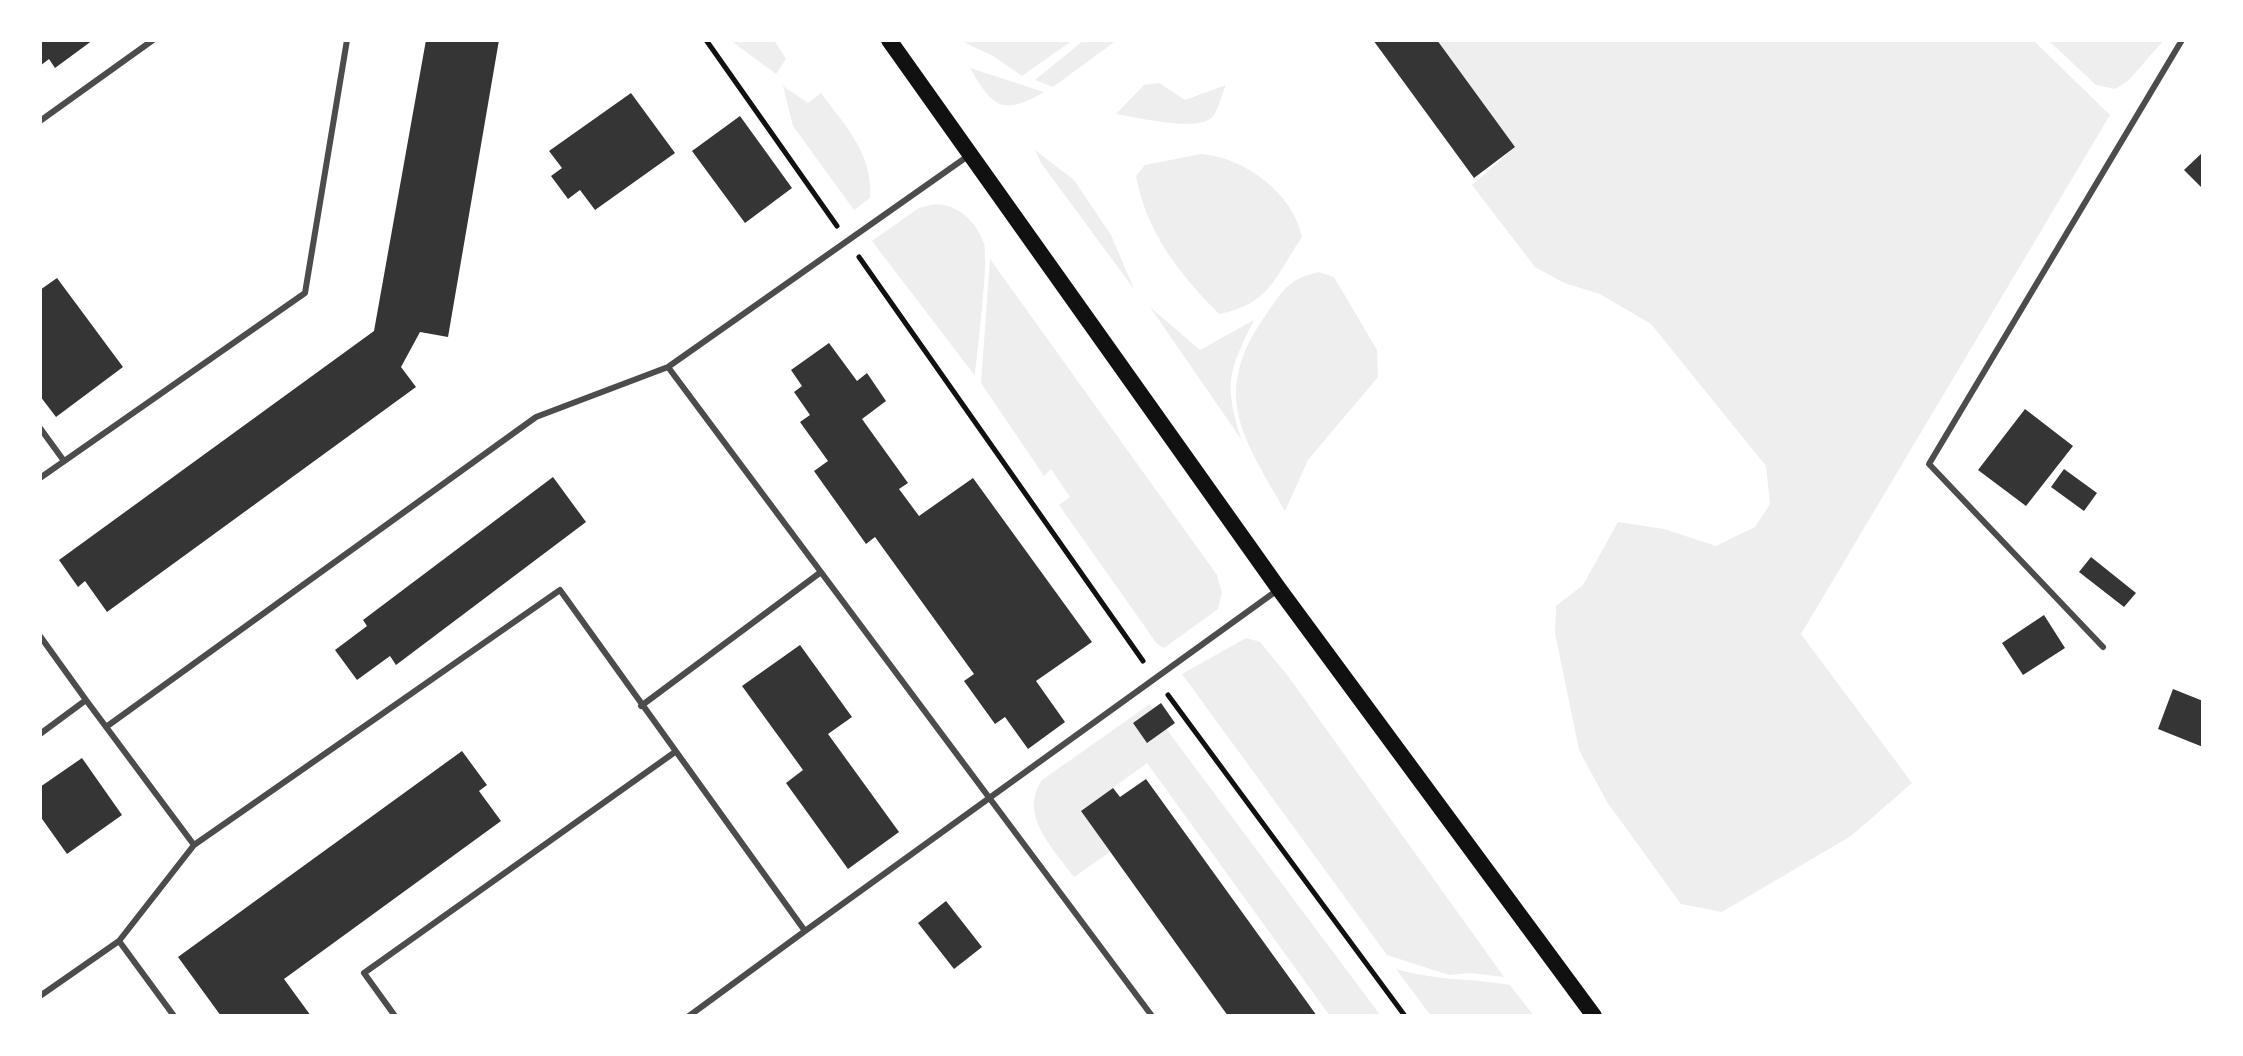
<!DOCTYPE html>
<style>
body{margin:0}
#map{position:relative;width:2243px;height:1056px;overflow:hidden;background:#fff;font-family:Helvetica,sans-serif}
canvas{display:block}
.frame{position:absolute;inset:0;border:42px solid #fff;pointer-events:none}
</style>
<div id="map">
<canvas width="2243" height="1056"></canvas>
<div class="frame"></div>
</div>
<script>
const context = document.querySelector('canvas').getContext('2d');
context.lineJoin = 'round';
function paint(path, color) { context.fillStyle = color; context.fill(path, 'evenodd'); }
function trace(path, color, width, dash) { context.strokeStyle = color; context.lineWidth = width; context.lineCap = dash ? 'butt' : 'round'; context.setLineDash(dash || []); context.stroke(path); }
paint(new Path2D(`
 M 730,40 L 774,40 L 786,59 L 776,74 Z
 M 959,40 L 1073,40 L 1022,76 L 993,56 Z
 M 1084,40 L 1117,40 L 1053,87 L 1035,80 Z
 M 1437,40 L 2033,40 L 2110,115 L 1801,634 L 1912,783 L 1851,836 L 1722,912 L 1681,904 L 1607,802 L 1579,750 L 1555,633 L 1556,606 L 1583,585 L 1618,522 L 1664,529 L 1716,546 L 1755,527 L 1770,504 L 1766,466 L 1651,324 L 1600,294 L 1564,283 L 1535,267 L 1472,185 L 1515,147 Z
 M 2048,40 L 2164,40 L 2128,81 L 2115,89 L 2096,85 Z
 M 970,68 L 1044,92 C 1003,116 993,108 970,68 Z
 M 1159,83 L 1185,100 L 1226,85 C 1222,94 1219,107 1214,115 C 1201,134 1137,117 1116,114 L 1144,85 Z
 M 783,86 L 808,103 L 821,93 C 846,127 873,154 870,198 L 854,210 L 793,126 Z
 M 1035,150 L 1074,180 L 1111,235 L 1134,289 L 1041,163 Z
 M 1201,154 C 1244,157 1294,194 1302,237 C 1275,277 1270,304 1219,314 C 1179,273 1147,234 1136,176 L 1145,165 Z
 M 934,204 C 957,204 977,221 984,244 C 989,260 977,353 975,376 L 872,241 L 919,208 Z
 M 990,259 L 1217,575 L 1222,593 L 1218,609 L 1164,648 L 1157,644 L 1059,505 L 1070,497 L 1051,469 L 1044,476 L 981,383 Z
 M 1319,272 L 1334,277 L 1377,350 L 1378,377 L 1308,460 L 1285,511 C 1243,437 1210,395 1265,316 C 1283,290 1288,279 1319,272 Z
 M 1150,307 L 1200,350 L 1254,320 C 1228,372 1224,383 1241,439 Z
 M 1246,638 L 1260,642 L 1288,676 L 1504,977 L 1470,973 L 1449,975 L 1387,955 L 1182,674 Z
 M 1150,704 L 1170,734 L 1381,1016 L 1330,1016 L 1147,763 L 1081,811 L 1110,852 L 1074,877 C 1053,848 1018,815 1042,780 Z
 M 1396,969 C 1435,981 1471,978 1510,985 L 1534,1016 L 1431,1016 Z`), '#eee');
paint(new Path2D(`
 M 40,40 L 93,40 L 55,68 L 49,59 L 40,66 Z
 M 426,40 L 499,40 L 448,337 L 420,332 L 401,367 L 416,387 L 107,612 L 85,581 L 78,587 L 59,560 L 374,331 Z
 M 1373,40 L 1437,40 L 1515,147 L 1474,178 Z
 M 631,93 L 675,153 L 595,210 L 580,190 L 568,199 L 551,176 L 562,168 L 549,151 Z
 M 740,116 L 792,188 L 745,223 L 692,151 Z
 M 2203,152 L 2203,189 L 2184,170 Z
 M 57,278 L 123,367 L 56,417 L 40,396 L 40,290 Z
 M 829,343 L 857,381 L 867,373 L 886,401 L 862,419 L 908,483 L 899,489 L 919,516 L 973,478 L 1092,642 L 1036,681 L 1065,722 L 1028,749 L 1005,717 L 995,724 L 964,681 L 974,674 L 875,537 L 866,544 L 814,471 L 828,461 L 800,422 L 810,415 L 794,392 L 802,386 L 791,370 Z
 M 2025,409 L 2073,446 L 2026,506 L 1978,470 Z
 M 2064,469 L 2097,493 L 2084,511 L 2051,487 Z
 M 553,477 L 586,522 L 396,665 L 390,656 L 357,680 L 335,650 L 367,626 L 363,620 Z
 M 2091,557 L 2136,593 L 2124,607 L 2079,572 Z
 M 2044,615 L 2065,648 L 2023,675 L 2002,643 Z
 M 800,645 L 852,717 L 828,734 L 899,832 L 848,869 L 786,783 L 803,770 L 742,686 Z
 M 2173,689 L 2203,701 L 2203,747 L 2158,729 Z
 M 1161,703 L 1175,723 L 1147,743 L 1133,723 Z
 M 462,751 L 487,785 L 479,791 L 501,821 L 284,979 L 311,1016 L 221,1016 L 178,957 Z
 M 82,758 L 122,815 L 67,854 L 40,816 L 40,787 Z
 M 1146,779 L 1317,1016 L 1228,1016 L 1081,811 L 1113,788 L 1120,797 Z
 M 946,901 L 982,947 L 954,969 L 918,923 Z`), '#353535');
trace(new Path2D(`
 M 706,40 L 837,226
 M 859,257 L 1143,661
 M 1168,695 L 1405,1016`), '#111', 5);
trace(new Path2D(`
 M 40,121 L 153,40
 M 968,156 L 668,367 L 1152,1016
 M 40,428 L 64,461
 M 40,478 L 305,293 L 347,40
 M 40,636 L 86,700
 M 2103,647 L 1929,464 L 2182,40
 M 641,706 L 821,572
 M 106,727 L 536,417 L 668,367
 M 40,734 L 86,700 L 194,845
 M 119,941 L 174,1016
 M 40,996 L 119,941 L 194,845 L 560,590 L 805,931 L 1279,589
 M 395,1016 L 364,973 L 675,752
 M 689,1016 L 805,931`), '#4c4c4c', 6);
trace(new Path2D(`
 M 889,40 L 1279,589 L 1594,1016`), '#111', 16);
</script>
